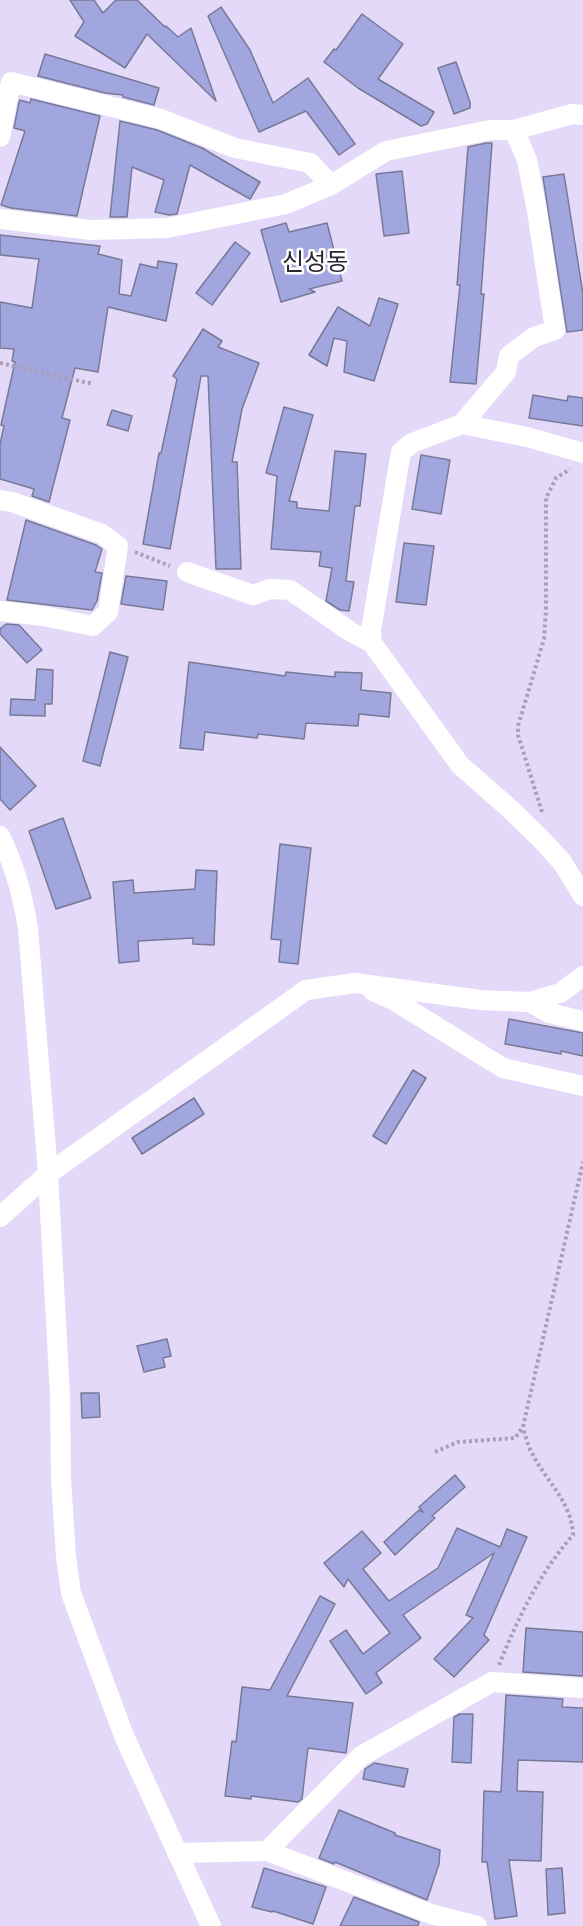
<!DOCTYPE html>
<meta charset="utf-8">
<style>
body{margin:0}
canvas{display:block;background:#e4d9f9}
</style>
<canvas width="583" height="1926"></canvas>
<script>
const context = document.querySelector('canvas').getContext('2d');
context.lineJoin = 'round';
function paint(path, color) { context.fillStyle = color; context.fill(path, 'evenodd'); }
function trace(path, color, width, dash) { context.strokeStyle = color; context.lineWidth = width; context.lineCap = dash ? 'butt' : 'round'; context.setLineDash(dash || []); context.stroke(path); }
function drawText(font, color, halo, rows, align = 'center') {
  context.font = font + ' Cabin,"Noto Sans KR",sans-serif'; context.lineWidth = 5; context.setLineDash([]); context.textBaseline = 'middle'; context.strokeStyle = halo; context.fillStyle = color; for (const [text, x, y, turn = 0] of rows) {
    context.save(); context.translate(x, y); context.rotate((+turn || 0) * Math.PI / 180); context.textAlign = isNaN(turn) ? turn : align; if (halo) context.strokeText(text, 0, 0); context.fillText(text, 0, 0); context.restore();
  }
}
const building = new Path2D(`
 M 70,0 L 94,0 L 103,13 L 116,0 L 137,0 L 165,27 L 166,26 L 178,37 L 191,28 L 216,101 L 147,34 L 125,68 L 75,36 L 84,22 Z
 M 221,7 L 250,50 L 273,103 L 308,78 L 355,144 L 339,155 L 306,111 L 259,132 L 208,16 Z
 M 362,14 L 403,44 L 378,79 L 434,112 L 427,124 L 421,126 L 358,88 L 324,62 L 334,49 L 336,50 Z
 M 45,54 L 159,88 L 154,105 L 123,97 L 123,95 L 105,93 L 38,76 Z
 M 456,62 L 470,102 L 470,108 L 454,114 L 438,68 Z
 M 31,99 L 100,116 L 77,216 L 11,208 L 1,205 L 25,131 L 14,128 L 19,102 L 20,100 L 30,103 Z
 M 120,121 L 157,130 L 202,148 L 260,182 L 250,199 L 190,165 L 177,214 L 169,215 L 155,212 L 164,180 L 132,167 L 127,217 L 110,217 Z
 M 486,143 L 492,143 L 481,294 L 484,294 L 476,384 L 450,382 L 460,285 L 457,285 L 468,147 Z
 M 402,171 L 409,233 L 384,236 L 376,174 Z
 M 564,174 L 583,294 L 583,330 L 567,332 L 543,177 Z
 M 286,223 L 289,232 L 327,223 L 342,281 L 309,289 L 315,292 L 281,302 L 261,230 Z
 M 0,235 L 100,246 L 98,254 L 122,260 L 119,294 L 131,296 L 140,264 L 157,268 L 158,261 L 177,264 L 166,321 L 108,307 L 98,372 L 75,368 L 62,418 L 70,420 L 49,502 L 32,496 L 34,489 L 0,479 L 0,444 L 4,426 L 1,425 L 15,362 L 12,361 L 14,349 L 0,348 L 0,302 L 32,308 L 39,259 L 0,255 Z
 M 235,242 L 250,253 L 212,305 L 196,293 Z
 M 379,298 L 398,304 L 374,381 L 344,372 L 347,341 L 334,338 L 327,366 L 309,355 L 338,307 L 370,326 Z
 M 203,329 L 222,341 L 218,347 L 259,363 L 242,409 L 232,462 L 237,462 L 241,569 L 216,569 L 208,376 L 201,376 L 170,549 L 143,544 L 159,453 L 161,453 L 177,379 L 173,376 Z
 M 533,395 L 567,401 L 568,396 L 583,398 L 583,426 L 529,418 Z
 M 284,407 L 313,415 L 289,501 L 297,502 L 297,508 L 329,511 L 335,451 L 366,454 L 360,506 L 355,506 L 346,581 L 354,582 L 349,611 L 340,610 L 326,601 L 332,568 L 319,566 L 321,552 L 271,549 L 277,476 L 266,473 Z
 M 112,410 L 132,416 L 128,431 L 107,425 Z
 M 421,455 L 450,460 L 441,514 L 412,509 Z
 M 26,520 L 96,545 L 102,549 L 95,572 L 102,573 L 97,601 L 92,610 L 7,600 Z
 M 404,543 L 434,546 L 426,605 L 396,602 Z
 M 126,576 L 167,581 L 163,610 L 121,604 Z
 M 6,624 L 19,625 L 42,650 L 27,663 L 0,634 L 0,629 Z
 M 110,652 L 128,657 L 100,766 L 83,761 Z
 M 189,662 L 285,676 L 286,672 L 335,677 L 335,672 L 362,673 L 361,690 L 391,693 L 389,717 L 359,714 L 358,726 L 306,723 L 304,739 L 258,734 L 257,738 L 205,732 L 203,750 L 180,748 Z
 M 37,669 L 53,670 L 52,704 L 45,704 L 45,716 L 10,715 L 11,699 L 35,700 Z
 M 0,747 L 36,786 L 10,810 L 0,799 Z
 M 63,818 L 91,898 L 56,909 L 29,831 Z
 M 280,844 L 311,848 L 298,964 L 279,962 L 281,940 L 271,939 Z
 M 196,870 L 217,871 L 214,945 L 193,944 L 193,938 L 138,941 L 139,961 L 119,963 L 113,882 L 133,880 L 134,893 L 195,889 Z
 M 509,1019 L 583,1033 L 583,1056 L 561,1051 L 561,1054 L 505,1044 Z
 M 413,1070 L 426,1078 L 386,1144 L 373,1136 Z
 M 194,1098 L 204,1114 L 142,1154 L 132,1138 Z
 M 167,1339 L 171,1356 L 163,1358 L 165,1367 L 144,1372 L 137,1346 Z
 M 81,1393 L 99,1393 L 100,1417 L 82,1418 Z
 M 455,1475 L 465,1487 L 432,1516 L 435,1518 L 395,1555 L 384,1542 L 419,1510 L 423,1512 L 419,1507 Z
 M 457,1528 L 500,1547 L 507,1529 L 527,1537 L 484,1635 L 489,1640 L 454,1677 L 434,1659 L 473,1618 L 466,1615 L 494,1553 L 403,1615 L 421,1638 L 376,1673 L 382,1683 L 366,1694 L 330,1641 L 346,1630 L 363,1654 L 390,1633 L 348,1579 L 344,1587 L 324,1563 L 362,1531 L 381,1553 L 363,1569 L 389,1601 L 438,1568 Z
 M 320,1596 L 335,1604 L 287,1696 L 353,1703 L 346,1753 L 308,1748 L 302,1799 L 298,1802 L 251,1796 L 251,1799 L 225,1796 L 232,1741 L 236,1742 L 242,1687 L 270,1690 Z
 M 526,1628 L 583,1632 L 583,1676 L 523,1672 Z
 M 506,1695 L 563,1699 L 562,1707 L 583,1708 L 583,1762 L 518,1760 L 517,1791 L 543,1792 L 541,1861 L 509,1860 L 517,1916 L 495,1919 L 487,1862 L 482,1862 L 484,1791 L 501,1792 Z
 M 460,1714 L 473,1714 L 471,1763 L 452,1762 L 454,1717 Z
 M 374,1763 L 408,1769 L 404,1787 L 363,1779 L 365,1769 Z
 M 339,1810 L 395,1833 L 395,1835 L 440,1850 L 439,1864 L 427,1900 L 335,1862 L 334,1864 L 319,1858 Z
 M 264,1868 L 326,1887 L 313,1924 L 273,1911 L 272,1912 L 252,1907 Z
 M 562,1868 L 565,1913 L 548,1915 L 546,1869 Z
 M 354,1897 L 419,1922 L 418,1926 L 340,1926 Z`);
paint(building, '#a1a6df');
trace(building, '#777a97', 1.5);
trace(new Path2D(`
 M 0,363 L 93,384
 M 135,552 L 170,566
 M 542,812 L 518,735 L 518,726 L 544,639 L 546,610 L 546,498 L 556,478 L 570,469
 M 435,1452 L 458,1442 L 515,1438 L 523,1427 L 583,1162
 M 499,1665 C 518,1618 539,1574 573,1535 C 572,1503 547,1482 533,1455 C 528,1447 526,1437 523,1428`), '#a89fb9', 4, [3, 3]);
trace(new Path2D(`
 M 0,137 L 11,82 L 161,119 L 235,148 L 310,163 L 331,185
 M 0,219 L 91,230 L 167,228 L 286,204 L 331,185 L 386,151 L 490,130 L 514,130 L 572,114 L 583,115
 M 462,424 L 506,372 L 509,356 L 534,337 L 555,330 L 537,211 L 527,160 L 514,130
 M 583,453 L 527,437 L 462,424 L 412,443 L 401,452 L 371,630 L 372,643 L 460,765 L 509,808 L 542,840 L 562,862 L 583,896
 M 0,500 L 12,502 L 102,534 L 118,546 L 108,612 L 93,626 L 43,616 L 0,611
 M 187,572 L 253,595 L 270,589 L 290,590 L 351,632 L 372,643
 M 0,836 C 15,866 23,896 28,929 L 48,1174 L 60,1396 L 61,1478 L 66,1557 L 71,1593 L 124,1736 L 211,1926
 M 373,991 L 395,1001 L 503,1068 L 583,1086
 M 530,1002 L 549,1013 L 583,1021
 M 0,1217 L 48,1174 L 306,990 L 355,983 L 480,1000 L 530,1002 L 560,993 L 583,976
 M 267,1851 L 431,1914 L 477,1926
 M 177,1853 L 267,1851 L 361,1756 L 492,1682 L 583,1688`), '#fff', 20);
drawText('24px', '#292531', '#fff', [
 ["신성동",315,263]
]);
</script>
